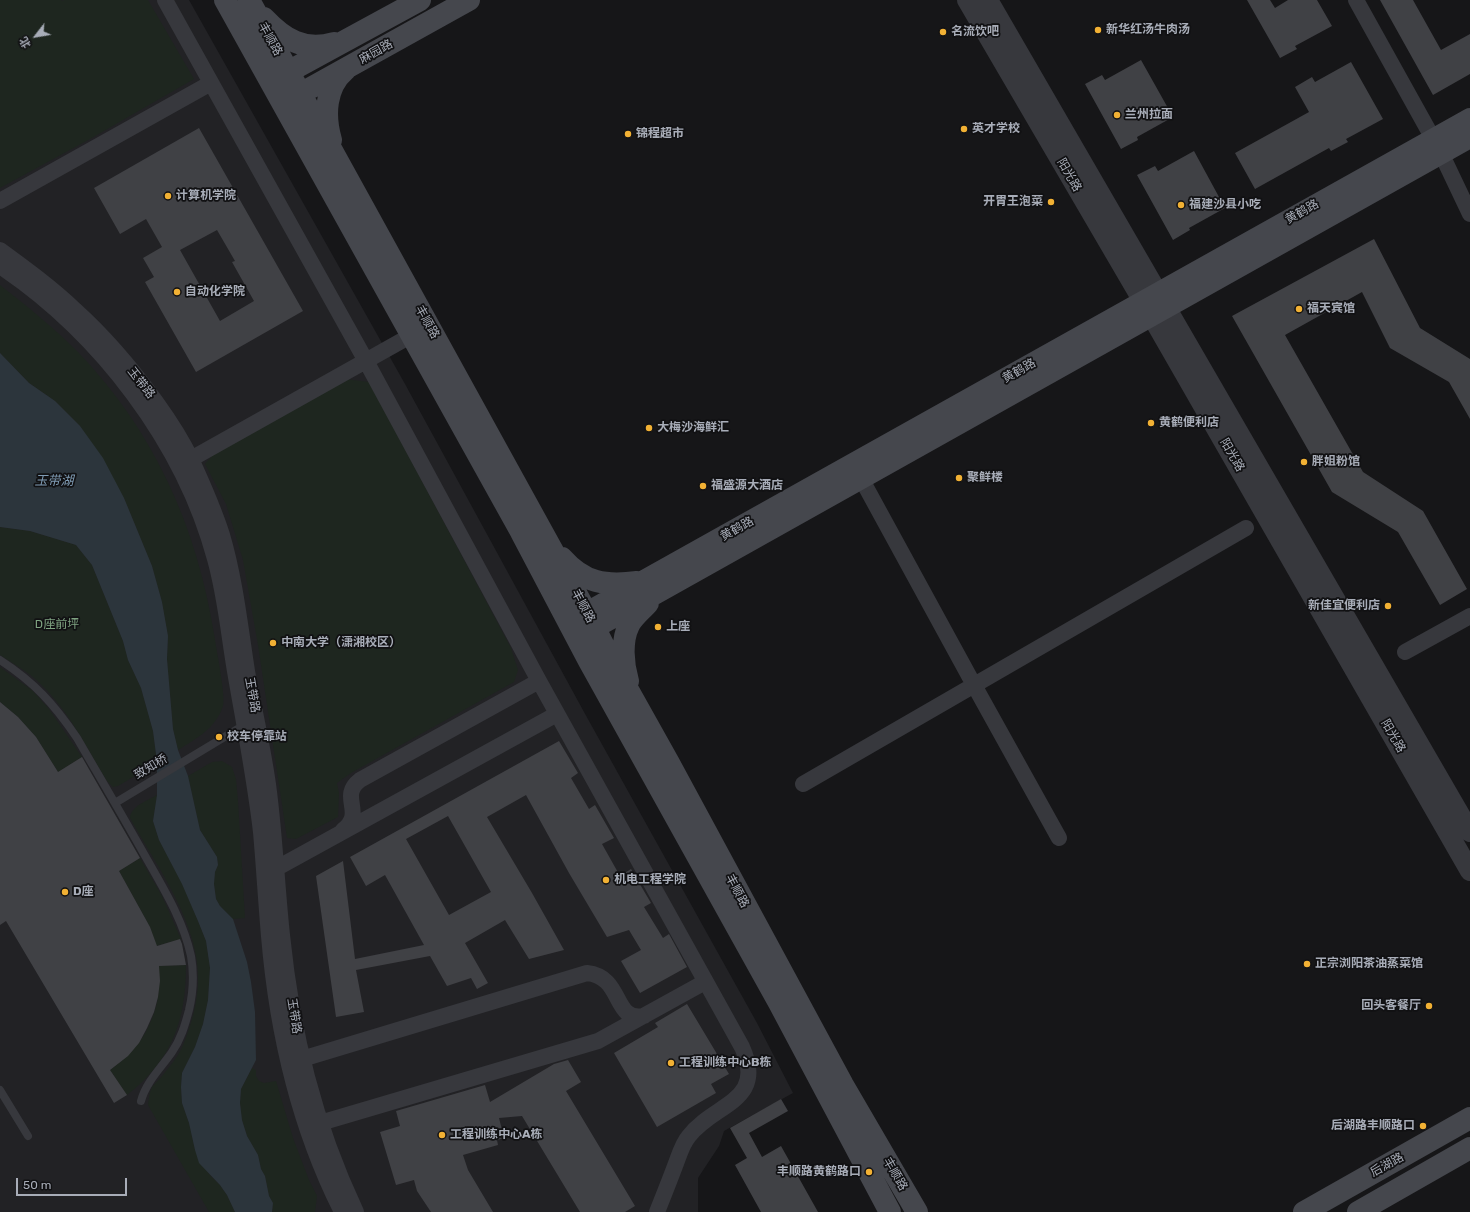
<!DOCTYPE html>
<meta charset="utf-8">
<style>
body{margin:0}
#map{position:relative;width:1470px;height:1212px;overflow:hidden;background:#161618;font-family:Rubik,"Noto Sans SC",sans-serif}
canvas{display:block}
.north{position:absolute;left:16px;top:16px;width:40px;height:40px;-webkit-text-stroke:3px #111113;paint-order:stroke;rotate:239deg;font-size:11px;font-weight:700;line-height:16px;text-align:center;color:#a8adb8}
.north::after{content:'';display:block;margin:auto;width:14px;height:18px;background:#a8adb8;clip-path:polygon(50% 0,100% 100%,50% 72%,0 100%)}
.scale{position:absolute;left:16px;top:1178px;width:111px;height:18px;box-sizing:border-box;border:2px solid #a8adb8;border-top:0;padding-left:5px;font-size:12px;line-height:14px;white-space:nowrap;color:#a8adb8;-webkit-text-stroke:3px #111113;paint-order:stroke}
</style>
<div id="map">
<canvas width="1470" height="1212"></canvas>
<div class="north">北</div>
<div class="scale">50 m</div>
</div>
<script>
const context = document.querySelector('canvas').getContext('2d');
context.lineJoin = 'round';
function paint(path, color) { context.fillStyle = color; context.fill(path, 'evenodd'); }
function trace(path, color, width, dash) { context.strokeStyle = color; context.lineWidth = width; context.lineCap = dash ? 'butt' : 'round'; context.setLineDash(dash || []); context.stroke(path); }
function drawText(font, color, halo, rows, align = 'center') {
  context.font = font + ' Rubik,"Noto Sans SC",sans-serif'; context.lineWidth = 3.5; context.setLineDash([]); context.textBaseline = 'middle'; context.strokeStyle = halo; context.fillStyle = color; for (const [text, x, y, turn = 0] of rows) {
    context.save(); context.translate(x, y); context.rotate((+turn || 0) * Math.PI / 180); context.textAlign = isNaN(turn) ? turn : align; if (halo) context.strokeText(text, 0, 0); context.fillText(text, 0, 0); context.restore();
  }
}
paint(new Path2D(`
 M 0,0 L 189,0 L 405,384 L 584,712 L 713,944 L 757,1023 L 793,1093 L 724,1131 L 719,1146 L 698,1178 L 698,1212 L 0,1212 Z`), '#222225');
paint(new Path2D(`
 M 0,0 L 61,0 L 63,1 L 64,0 L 148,0 L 194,79 L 90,139 L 0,188 Z
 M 0,285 C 27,306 54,328 78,352 C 154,431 197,527 214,634 C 216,647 226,697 223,706 C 216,728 196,739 178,750 L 173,729 L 167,659 L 168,636 L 162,602 L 152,566 L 124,498 L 80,426 L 55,401 L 29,383 L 0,353 Z
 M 345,379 L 369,382 L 511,648 L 518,670 L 514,682 L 351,773 L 337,783 L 339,793 L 338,817 L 296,839 L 287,838 L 258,645 L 243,560 L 226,504 L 205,464 L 217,450 Z
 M 0,527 L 30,531 L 76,545 L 92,565 L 123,641 L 128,660 L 141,688 L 153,731 L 157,763 L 118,786 L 113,787 L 107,781 C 85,745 66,705 33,677 C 23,669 11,662 0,655 Z
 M 0,667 L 33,691 L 49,709 L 82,757 L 58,772 L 36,737 L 18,717 L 0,702 Z
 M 222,761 L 232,767 L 236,779 L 238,801 L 245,918 L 233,919 L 220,906 L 216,899 L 214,884 L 215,872 L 218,865 L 217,857 L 200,830 L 188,776 L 212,762 Z
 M 157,795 L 153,821 L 159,840 L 182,883 L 198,921 L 206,941 L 210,968 L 208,1000 L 203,1024 L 195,1047 L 182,1073 L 181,1087 L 182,1103 L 189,1123 L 195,1150 L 209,1174 L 220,1185 L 227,1195 L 235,1212 L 209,1212 L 148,1105 C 149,1099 149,1093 152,1087 C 155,1083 159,1080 162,1076 C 171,1065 181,1053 185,1040 C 192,1022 197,1003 198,984 C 201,925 157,867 130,818 C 131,806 147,801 157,795 Z
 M 140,858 L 162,896 L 181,939 L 156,946 L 150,927 L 119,871 Z
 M 186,965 C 186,1021 172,1060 127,1095 L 110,1070 C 116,1065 122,1061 127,1056 C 143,1042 155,1017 158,997 C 159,986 158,976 159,966 Z
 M 252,1068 L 256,1070 L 256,1076 L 259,1081 L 264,1083 L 276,1081 L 293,1138 L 309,1180 L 317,1196 L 315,1212 L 272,1212 L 273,1203 L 269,1196 L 265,1176 L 261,1169 L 258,1155 L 247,1136 L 242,1120 L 240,1103 L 241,1089 Z`), '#1e261f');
paint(new Path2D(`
 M 0,353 L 29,383 L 55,401 L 80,426 L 103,458 L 124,498 L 152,566 L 162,602 L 168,636 L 167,659 L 173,729 L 178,750 L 188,776 L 200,830 L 217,857 L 218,865 L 215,872 L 214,884 L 216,899 L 220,906 L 233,919 L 247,962 L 251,982 L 255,1012 L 256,1060 L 241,1089 L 240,1103 L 242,1120 L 247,1136 L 258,1155 L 261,1169 L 265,1176 L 269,1196 L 273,1203 L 272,1212 L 235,1212 L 227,1195 L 220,1185 L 199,1163 L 195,1150 L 189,1123 L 182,1103 L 181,1087 L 182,1073 L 195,1047 L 203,1024 L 208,1000 L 210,968 L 206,941 L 198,921 L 182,884 L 159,840 L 153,821 L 157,795 L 157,762 L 153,731 L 141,688 L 128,660 L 123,641 L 92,565 L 76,545 L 30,531 L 0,527 Z`), '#2c353c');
paint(new Path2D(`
 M 1247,0 L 1270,0 L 1275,8 L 1288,0 L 1317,0 L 1332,26 L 1295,46 L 1297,49 L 1280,58 Z
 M 1380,0 L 1413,0 L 1441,50 L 1470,34 L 1470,74 L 1433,95 Z
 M 1141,60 L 1173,117 L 1137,137 L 1138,140 L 1121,149 L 1085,84 L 1102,75 L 1105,80 Z
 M 1351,62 L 1383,119 L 1346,139 L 1348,142 L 1331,151 L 1329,148 L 1255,189 L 1235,153 L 1309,112 L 1295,87 L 1312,77 L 1315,82 Z
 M 199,128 L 303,311 L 196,372 L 145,282 L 154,277 L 143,258 L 162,247 L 146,219 L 120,234 L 94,188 ZM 217,230 L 235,261 L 232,262 L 254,301 L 220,321 L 180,250 Z
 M 1194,151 L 1225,208 L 1189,228 L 1190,230 L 1173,240 L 1137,175 L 1155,166 L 1158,171 Z
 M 1374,239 L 1420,328 L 1470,359 L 1470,419 L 1449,382 L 1390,348 L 1362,292 L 1285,335 L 1363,472 L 1423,511 L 1467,589 L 1440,605 L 1398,532 L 1332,492 L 1232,316 Z
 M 0,702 L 18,717 L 36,737 L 58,772 L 82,757 L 140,858 L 119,871 L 150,927 L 157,946 L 180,939 L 182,944 L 186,965 L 159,966 L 160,981 L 158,997 L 154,1012 L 147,1028 L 139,1043 L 128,1056 L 110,1070 L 127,1095 L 114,1103 L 6,921 L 0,925 Z
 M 559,741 L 578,773 L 571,778 L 589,809 L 595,805 L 614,838 L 602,844 L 620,876 L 631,869 L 651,903 L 644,907 L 663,938 L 669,934 L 687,967 L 640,993 L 621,961 L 641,950 L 629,930 L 607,937 L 569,873 L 526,795 L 487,817 L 532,893 L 564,950 L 529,959 L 505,920 L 465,943 L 488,983 L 477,989 L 471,978 L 447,986 L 430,956 L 356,970 L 364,1012 L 336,1017 L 316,876 L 343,861 L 355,959 L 424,945 L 385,875 L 366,886 L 350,857 ZM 448,816 L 491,892 L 449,915 L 406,839 Z
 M 687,1004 L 729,1074 L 711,1084 L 716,1093 L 657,1127 L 614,1053 L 658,1027 L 655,1023 Z
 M 568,1060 L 581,1082 L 566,1091 L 635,1206 L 625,1212 L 580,1212 L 522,1116 L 499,1118 L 504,1138 L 497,1140 L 498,1145 L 463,1155 L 468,1170 L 493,1212 L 431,1212 L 417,1191 L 414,1180 L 396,1185 L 380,1132 L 400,1126 L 396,1111 L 485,1085 L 490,1102 L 554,1064 Z
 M 781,1099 L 788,1111 L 749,1133 L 762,1157 L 781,1146 L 818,1212 L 761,1212 L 735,1165 L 747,1158 L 730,1128 Z`), '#404145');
trace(new Path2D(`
 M 0,660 C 34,682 54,704 77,738 C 99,776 122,815 144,854 C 162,886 183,919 191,956 C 194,973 193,993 189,1010 C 185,1025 181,1039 172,1052 C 161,1068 146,1082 141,1101
 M 115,803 L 246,724
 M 0,1090 L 28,1136`), '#37383d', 8);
trace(new Path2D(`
 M 165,0 L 366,361 L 539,681 L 742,1047 C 767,1102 714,1103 689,1136 C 682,1144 679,1156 675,1166 C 669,1182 663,1197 657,1212
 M 1356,0 L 1441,153 L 1470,214
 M 0,201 L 211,83
 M 0,250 C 26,269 52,288 75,310 C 105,337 132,369 156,402 C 169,420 182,440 192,461 C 203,485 214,510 222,535 C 235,579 240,626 247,671 C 254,711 264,751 269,792 C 275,840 277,888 282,935 C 292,1033 314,1123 356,1212
 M 0,266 C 100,333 184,443 215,559 C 226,598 229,638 236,677 C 245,729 255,780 261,832 C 264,866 266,901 269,936 C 277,1031 299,1127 342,1212
 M 182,464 L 412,335
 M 856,469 L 974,685 L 1059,838
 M 1405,652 L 1470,616
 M 803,784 L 1246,528
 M 343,830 C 366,812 338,797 360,780 L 539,681
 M 277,868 L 557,714
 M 292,1062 L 587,973 C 624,977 612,1022 644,1016
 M 310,1126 L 598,1041 L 705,982`), '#37383d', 16);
trace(new Path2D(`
 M 967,0 L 1151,315 L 1470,871
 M 988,0 L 1470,832`), '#37383d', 20);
trace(new Path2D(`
 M 225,0 L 521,532 L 589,661 L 779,1003 L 890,1212
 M 249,0 L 587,613 L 608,654 L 669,763 L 843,1085 L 917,1212
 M 264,18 C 284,39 304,52 334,43
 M 275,79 L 420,0
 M 289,100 L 469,0
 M 331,140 C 324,116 325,87 345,70
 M 562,558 C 584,583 605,586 637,582
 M 576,619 L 1470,119
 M 583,634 L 1470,137
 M 628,681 C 623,664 621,641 629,625 C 633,617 642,610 648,603
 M 1304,1212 L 1470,1118
 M 1358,1212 L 1470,1148`), '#45474d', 22);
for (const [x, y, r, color] of [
 [1098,30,4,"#f2b134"],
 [943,32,4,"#f2b134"],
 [1117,115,4,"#f2b134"],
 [964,129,4,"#f2b134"],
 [628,134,4,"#f2b134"],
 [168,196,4,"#f2b134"],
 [1051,202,4,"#f2b134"],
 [1181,205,4,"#f2b134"],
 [177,292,4,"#f2b134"],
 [1299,309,4,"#f2b134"],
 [1151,423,4,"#f2b134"],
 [649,428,4,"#f2b134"],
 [1304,462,4,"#f2b134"],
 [959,478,4,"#f2b134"],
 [703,486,4,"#f2b134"],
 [1388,606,4,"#f2b134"],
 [658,627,4,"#f2b134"],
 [273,643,4,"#f2b134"],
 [219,737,4,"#f2b134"],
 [606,880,4,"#f2b134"],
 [65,892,4,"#f2b134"],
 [1307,964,4,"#f2b134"],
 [1429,1006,4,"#f2b134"],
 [671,1063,4,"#f2b134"],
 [1423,1126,4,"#f2b134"],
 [442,1135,4,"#f2b134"],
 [869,1172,4,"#f2b134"]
]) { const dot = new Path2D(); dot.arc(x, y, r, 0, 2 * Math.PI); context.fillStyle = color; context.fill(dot); trace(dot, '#111113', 1.5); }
drawText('bold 12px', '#a8adb8', '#111113', [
 ["新华红汤牛肉汤",1106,30],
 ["名流饮吧",951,32],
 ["兰州拉面",1125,115],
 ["英才学校",972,129],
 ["锦程超市",636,134],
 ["计算机学院",176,196],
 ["开胃王泡菜",1043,202,"right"],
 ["福建沙县小吃",1189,205],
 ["自动化学院",185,292],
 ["福天宾馆",1307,309],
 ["黄鹤便利店",1159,423],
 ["大梅沙海鲜汇",657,428],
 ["胖姐粉馆",1312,462],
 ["聚鲜楼",967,478],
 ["福盛源大酒店",711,486],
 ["新佳宜便利店",1380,606,"right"],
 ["上座",666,627],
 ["中南大学（潇湘校区）",281,643],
 ["校车停靠站",227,737],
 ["机电工程学院",614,880],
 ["D座",73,892],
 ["正宗浏阳茶油蒸菜馆",1315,964],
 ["回头客餐厅",1421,1006,"right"],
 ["工程训练中心B栋",679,1063],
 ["后湖路丰顺路口",1415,1126,"right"],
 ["工程训练中心A栋",450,1135],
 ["丰顺路黄鹤路口",861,1172,"right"]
], 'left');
drawText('12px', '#a8adb8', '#111113', [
 ["丰顺路",270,39,61],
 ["麻园路",376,52,-29],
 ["阳光路",1069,175,60],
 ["黄鹤路",1302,212,-29],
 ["丰顺路",427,322,61],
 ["黄鹤路",1019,371,-29],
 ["玉带路",141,383,52],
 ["阳光路",1232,455,60],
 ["黄鹤路",737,529,-29],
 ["丰顺路",583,606,62],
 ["玉带路",252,695,80],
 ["阳光路",1393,736,60],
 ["致知桥",151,767,-31],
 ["丰顺路",737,891,62],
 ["玉带路",294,1016,81],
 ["后湖路",1387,1165,-29],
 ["丰顺路",895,1174,60]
]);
drawText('12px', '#7fa381', '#111113', [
 ["D座前坪",57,625]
]);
drawText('italic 13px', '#7f9bb3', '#111113', [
 ["玉带湖",54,481]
]);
</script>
